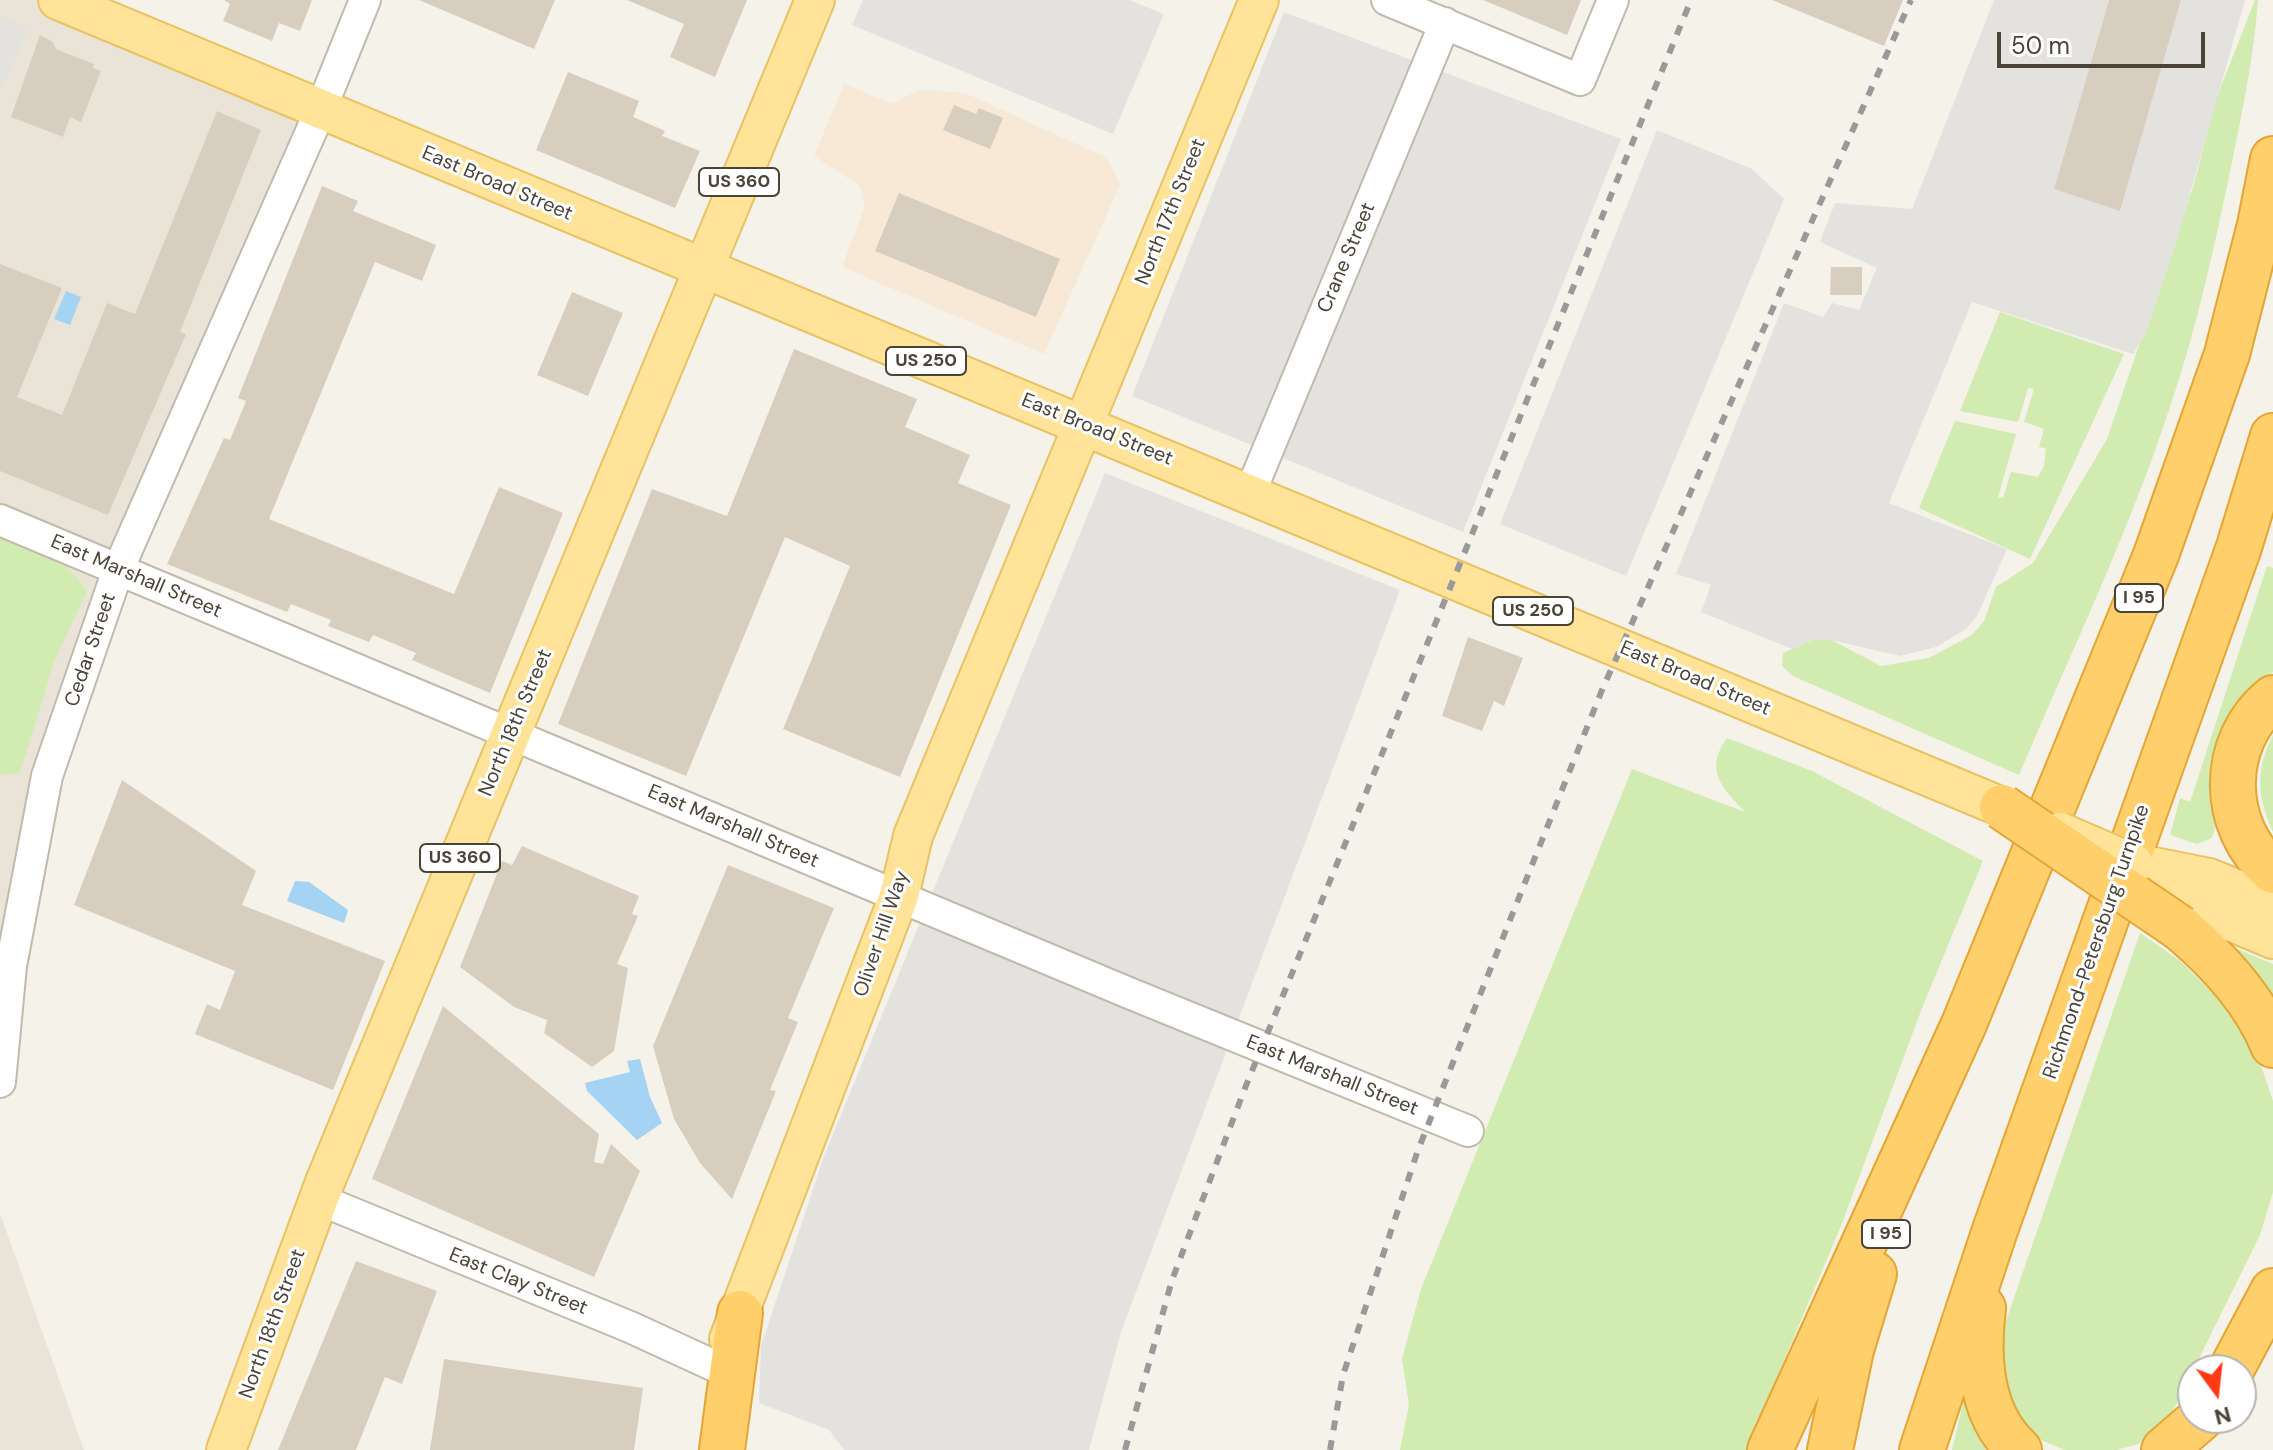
<!DOCTYPE html>
<style>
body{margin:0}
#map{position:relative;width:2273px;height:1450px;overflow:hidden;background:#f5f2ea;font-family:"DM Sans",sans-serif}
canvas{display:block}
.north{position:absolute;left:2177px;top:1354px;width:80px;height:80px;box-sizing:border-box;background:#fff;border:2px solid #b7b4af;border-radius:50%;rotate:165deg;font-size:22px;font-weight:700;line-height:32px;text-align:center;color:#4a4337}
.north::after{content:'';display:block;margin:auto;width:28px;height:36px;background:#ff3b17;clip-path:polygon(50% 0,100% 100%,50% 72%,0 100%)}
.scale{position:absolute;left:1997px;top:32px;width:208px;height:36px;box-sizing:border-box;border:4px solid #4a4337;border-top:0;padding-left:10px;font-size:24px;line-height:28px;white-space:nowrap;color:#4a4337;-webkit-text-stroke:6px #fff;paint-order:stroke}
</style>
<div id="map">
<canvas width="2273" height="1450"></canvas>
<div class="north">N</div>
<div class="scale">50 m</div>
</div>
<script>
const context = document.querySelector('canvas').getContext('2d');
context.lineJoin = 'round';
function paint(path, color) { context.fillStyle = color; context.fill(path, 'evenodd'); }
function trace(path, color, width, dash) { context.strokeStyle = color; context.lineWidth = width; context.lineCap = dash ? 'butt' : 'round'; context.setLineDash(dash || []); context.stroke(path); }
function drawText(font, color, halo, rows, align = 'center') {
  context.font = font + ' "DM Sans",sans-serif'; context.lineWidth = 6; context.setLineDash([]); context.textBaseline = 'middle'; context.strokeStyle = halo; context.fillStyle = color; for (const [text, x, y, turn = 0] of rows) {
    context.save(); context.translate(x, y); context.rotate((+turn || 0) * Math.PI / 180); context.textAlign = isNaN(turn) ? turn : align; if (halo) context.strokeText(text, 0, 0); context.fillText(text, 0, 0); context.restore();
  }
}
paint(new Path2D(`
 M 0,0 L 58,0 L 321,109 L 47,776 L 0,1082 Z
 M 0,1213 L 84,1450 L 0,1450 Z`), '#eae4d8');
paint(new Path2D(`
 M 844,84 L 892,104 L 919,90 L 965,93 L 1107,158 L 1120,185 L 1044,354 L 842,267 L 865,206 L 860,186 L 814,156 Z`), '#f7e9d5');
paint(new Path2D(`
 M 2255,0 L 2258,0 C 2254,55 2243,108 2232,162 C 2215,244 2198,324 2171,404 C 2130,530 2071,652 2019,775 L 1793,676 L 1782,666 L 1783,653 L 1813,640 L 1831,640 L 1881,666 L 1929,658 L 1972,635 L 1984,621 L 1996,587 L 2033,563 L 2107,439 L 2194,184 L 2216,99 Z
 M 2000,312 L 2124,354 L 2030,559 L 1919,508 L 1955,421 L 2016,434 L 1998,497 L 2003,498 L 2011,472 L 2038,477 L 2044,466 L 2046,448 L 2039,447 L 2044,429 L 2024,422 L 2034,389 L 2028,388 L 2018,422 L 1960,411 Z
 M 0,520 C 32,534 67,563 87,591 L 54,662 L 20,773 L 0,775 Z
 M 2267,566 L 2273,568 L 2273,672 L 2253,688 L 2212,794 L 2215,828 L 2212,838 L 2197,844 L 2170,835 L 2180,798 L 2190,802 Z
 M 2273,735 L 2273,832 C 2257,796 2255,771 2273,735 Z
 M 1727,738 L 1812,771 L 1983,861 L 1922,1008 L 1841,1226 L 1746,1450 L 1400,1450 L 1409,1405 L 1402,1359 L 1421,1289 L 1632,769 L 1745,812 C 1723,788 1703,771 1727,738 Z
 M 2140,933 L 2179,960 L 2230,1010 L 2256,1051 L 2273,1101 L 2273,1192 L 2260,1235 L 2170,1417 L 2138,1444 L 2116,1450 L 2065,1450 L 2039,1439 L 2012,1416 L 1997,1347 Z
 M 2230,946 L 2273,964 L 2273,1003 Z
 M 1965,1395 L 1972,1421 L 1986,1450 L 1952,1450 Z`), '#d1ebb1');
paint(new Path2D(`
 M 863,0 L 1129,0 L 1164,14 L 1113,134 L 852,25 Z
 M 1994,0 L 2109,0 L 2054,189 L 2120,210 L 2181,0 L 2245,0 L 2176,243 L 2146,333 L 2133,354 L 1972,302 L 1889,503 L 2007,549 L 1977,616 L 1966,629 L 1936,647 L 1900,656 L 1831,640 L 1813,640 L 1792,649 L 1701,612 L 1711,585 L 1676,574 L 1784,303 L 1823,317 L 1832,303 L 1859,310 L 1877,268 L 1820,242 L 1835,203 L 1912,209 Z
 M 1284,12 L 1621,139 L 1463,532 L 1132,396 Z
 M 0,15 L 29,29 L 0,91 Z
 M 1657,130 L 1752,169 L 1784,199 L 1626,576 L 1500,524 Z
 M 1105,473 L 1400,590 L 1121,1332 L 1089,1450 L 844,1450 L 829,1430 L 759,1403 L 761,1346 L 824,1156 Z`), '#e4e2de');
paint(new Path2D(`
 M 66,291 L 81,297 L 70,325 L 54,319 Z
 M 295,881 L 309,882 L 348,910 L 344,923 L 287,901 Z
 M 640,1059 L 650,1097 L 662,1123 L 637,1140 L 587,1091 L 585,1083 L 630,1072 L 627,1061 Z`), '#a5d3f4');
paint(new Path2D(`
 M 224,0 L 312,0 L 300,31 L 279,23 L 272,41 L 223,21 L 230,4 Z
 M 419,0 L 555,0 L 534,49 Z
 M 627,0 L 747,0 L 715,77 L 670,57 L 684,24 Z
 M 1483,0 L 1581,0 L 1567,35 Z
 M 1772,0 L 1903,0 L 1884,46 Z
 M 2109,0 L 2181,0 L 2120,211 L 2054,189 Z
 M 40,35 L 53,42 L 56,49 L 94,64 L 93,68 L 101,71 L 81,122 L 70,117 L 63,137 L 11,117 Z
 M 568,72 L 639,101 L 633,117 L 665,131 L 662,136 L 700,151 L 675,208 L 536,150 Z
 M 954,105 L 976,114 L 979,108 L 1003,118 L 990,149 L 943,130 Z
 M 217,111 L 261,130 L 180,332 L 186,334 L 108,515 L 0,471 L 0,264 L 62,288 L 17,397 L 62,415 L 107,303 L 135,314 Z
 M 322,186 L 358,201 L 353,211 L 436,245 L 422,281 L 375,262 L 269,519 L 454,594 L 499,487 L 563,513 L 490,693 L 412,660 L 416,653 L 373,635 L 369,642 L 328,626 L 331,620 L 291,604 L 287,612 L 167,564 L 224,438 L 230,440 L 246,401 L 238,398 Z
 M 899,193 L 1060,259 L 1036,317 L 875,251 Z
 M 1831,267 L 1862,267 L 1862,295 L 1830,295 Z
 M 572,292 L 623,313 L 588,396 L 537,375 Z
 M 794,349 L 917,399 L 905,427 L 970,455 L 958,483 L 1011,505 L 900,777 L 783,729 L 850,566 L 785,537 L 686,776 L 558,724 L 652,489 L 727,516 Z
 M 1468,637 L 1523,658 L 1504,706 L 1494,701 L 1482,731 L 1442,716 Z
 M 122,780 L 256,871 L 242,905 L 385,961 L 333,1090 L 195,1034 L 207,1004 L 220,1010 L 235,971 L 74,905 Z
 M 522,846 L 639,896 L 632,914 L 638,916 L 617,964 L 628,968 L 614,1051 L 592,1067 L 544,1033 L 547,1020 L 514,1007 L 460,967 L 502,861 L 512,865 Z
 M 728,865 L 834,908 L 788,1018 L 798,1022 L 770,1090 L 776,1091 L 732,1199 L 700,1163 L 674,1119 L 653,1046 Z
 M 443,1006 L 599,1134 L 594,1162 L 603,1164 L 611,1144 L 640,1171 L 594,1277 L 372,1179 Z
 M 356,1261 L 437,1291 L 402,1384 L 385,1377 L 356,1450 L 278,1450 Z
 M 444,1359 L 643,1388 L 634,1450 L 430,1450 Z`), '#d8cebf');
const minor = new Path2D(`
 M 1387,0 L 1580,80 L 1613,0
 M 1250,493 L 1445,23
 M 0,520 L 1129,993 L 1468,1131
 M 0,1082 L 11,966 L 47,776 L 118,570 L 321,109 L 365,0
 M 318,1199 L 630,1327 L 717,1367`);
const major = new Path2D(`
 M 58,0 L 2002,807
 M 2134,864 L 2196,907 L 2273,939
 M 2149,866 L 2209,878 L 2273,904
 M 729,1339 L 899,896 L 913,836 L 1259,0
 M 226,1450 L 325,1182 L 815,0`);
const highway = new Path2D(`
 M 2273,698 C 2219,742 2220,828 2273,871
 M 2180,928 C 2218,960 2254,998 2273,1045
 M 1983,1308 C 1977,1357 1979,1414 2019,1450
 M 2231,1370 L 2273,1291
 M 722,1450 L 740,1313
 M 1770,1450 L 1964,1024 L 2156,555 L 2227,354 L 2260,225 L 2273,159
 M 1830,1450 L 1851,1350 L 1874,1274
 M 1922,1450 L 1995,1230 L 2239,547 L 2273,436
 M 2164,1450 L 2201,1418`);
trace(minor, '#c1baac', 34);
trace(major, '#e9c264', 42);
trace(highway, '#e4a535', 48);
trace(minor, '#fff', 30);
trace(major, '#ffe399', 38);
trace(highway, '#ffcf6b', 44);
trace(new Path2D(`
 M 1125,1450 L 1172,1280 L 1245,1088 L 1691,0
 M 1330,1450 L 1343,1375 L 1418,1150 L 1602,690 L 1911,0`), '#999', 6, [10, 10]);
const majorBridge = new Path2D(`
 M 2060,832 L 2134,864`);
const highwayBridge = new Path2D(`
 M 2002,807 L 2180,928`);
trace(majorBridge, '#e9c264', 42, []);
trace(highwayBridge, '#e4a535', 48, []);
trace(majorBridge, '#ffe399', 38);
trace(highwayBridge, '#ffcf6b', 44);
for (const [x, y, w] of [
 [739,182,80],
 [926,361,80],
 [2139,598,48],
 [1533,611,80],
 [460,858,80],
 [1886,1234,48]
]) { const box = new Path2D(); box.roundRect(x - w / 2, y - 14, w, 28, 6); context.fillStyle = '#fff'; context.fill(box); trace(box, '#4a4337', 2); }
drawText('bold 18px', '#4a4337', null, [
 ["US 360",739,182],
 ["US 250",926,361],
 ["I 95",2139,598],
 ["US 250",1533,611],
 ["US 360",460,858],
 ["I 95",1886,1234]
]);
drawText('20px', '#4a4337', '#fff', [
 ["East Broad Street",497,184,23],
 ["North 17th Street",1171,212,-68],
 ["Crane Street",1347,258,-67],
 ["East Broad Street",1097,430,22],
 ["East Marshall Street",136,577,23],
 ["Cedar Street",91,650,-71],
 ["East Broad Street",1695,679,23],
 ["North 18th Street",516,723,-67],
 ["East Marshall Street",733,827,23],
 ["Oliver Hill Way",882,934,-71],
 ["Richmond-Petersburg Turnpike",2097,942,-71],
 ["East Marshall Street",1332,1076,22],
 ["East Clay Street",518,1282,22],
 ["North 18th Street",273,1324,-70]
]);
</script>
